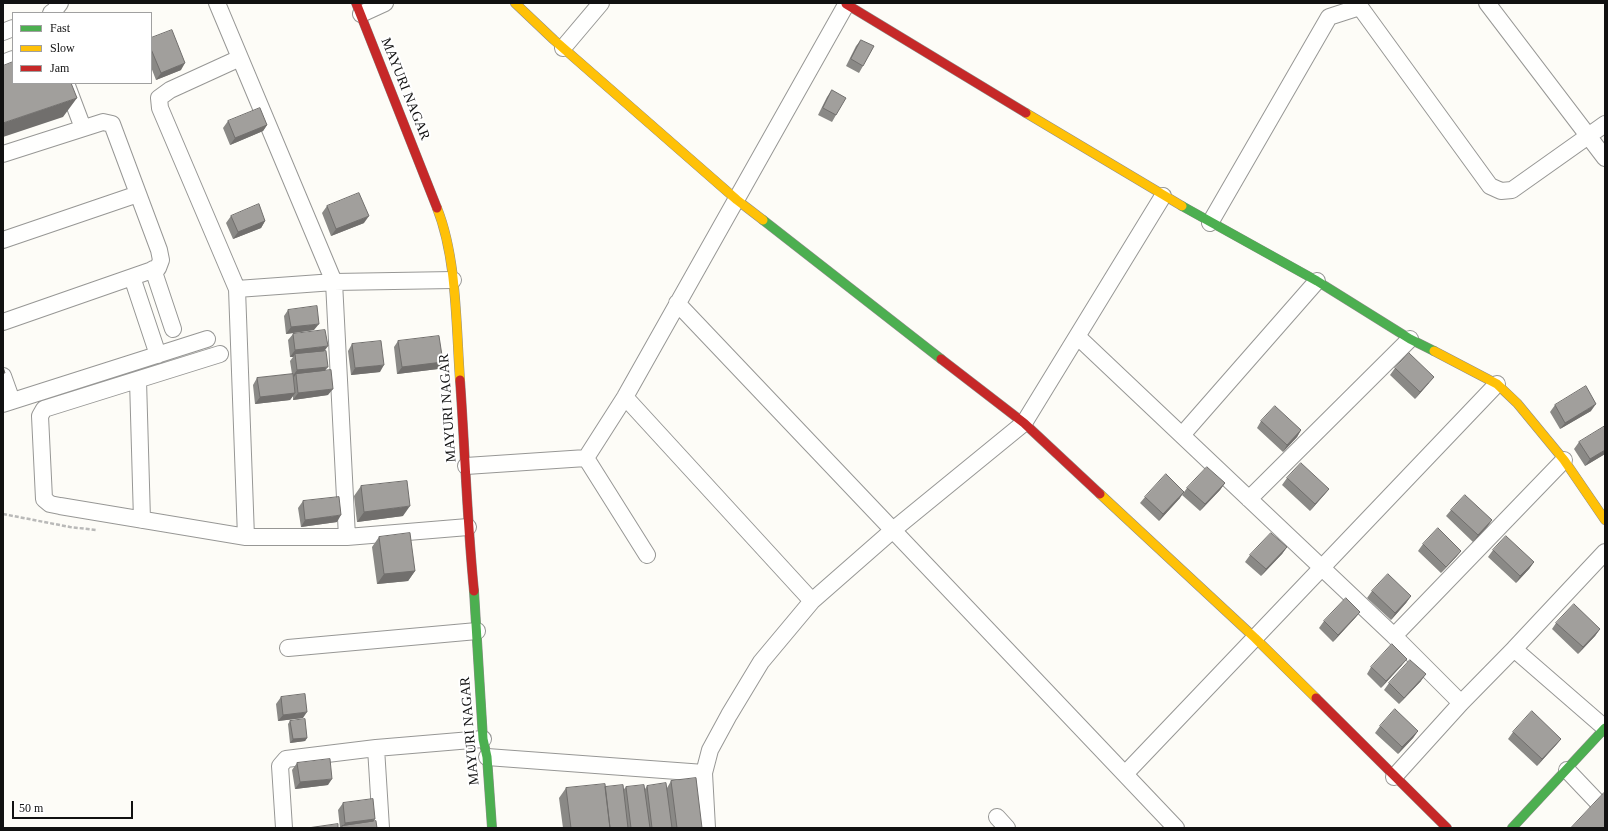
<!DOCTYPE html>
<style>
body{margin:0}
#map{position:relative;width:1608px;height:831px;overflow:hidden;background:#fdfcf7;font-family:Georgia,serif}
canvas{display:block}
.frame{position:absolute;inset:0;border:4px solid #111;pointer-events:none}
.legend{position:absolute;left:12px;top:12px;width:140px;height:72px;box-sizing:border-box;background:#fff;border:1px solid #a0a0a0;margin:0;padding:5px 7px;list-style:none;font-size:12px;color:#111}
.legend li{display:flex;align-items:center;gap:8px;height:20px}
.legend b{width:20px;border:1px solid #a0a0a0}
.scale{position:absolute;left:12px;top:801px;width:121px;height:18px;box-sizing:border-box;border:2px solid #111;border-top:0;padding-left:5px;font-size:12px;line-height:14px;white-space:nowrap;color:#111;-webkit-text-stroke:3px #fff;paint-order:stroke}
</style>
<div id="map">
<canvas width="1608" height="831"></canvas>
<div class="frame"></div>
<ul class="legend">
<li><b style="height:5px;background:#4caf50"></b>Fast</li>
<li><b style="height:5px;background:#ffc107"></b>Slow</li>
<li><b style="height:5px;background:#c62828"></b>Jam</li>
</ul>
<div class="scale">50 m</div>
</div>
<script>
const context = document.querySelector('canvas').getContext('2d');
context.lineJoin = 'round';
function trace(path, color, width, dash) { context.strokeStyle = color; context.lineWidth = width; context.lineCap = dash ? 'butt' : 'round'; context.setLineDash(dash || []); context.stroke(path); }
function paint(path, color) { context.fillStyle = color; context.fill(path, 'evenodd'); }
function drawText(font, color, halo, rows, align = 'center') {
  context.font = font + ' Georgia,serif'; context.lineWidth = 4; context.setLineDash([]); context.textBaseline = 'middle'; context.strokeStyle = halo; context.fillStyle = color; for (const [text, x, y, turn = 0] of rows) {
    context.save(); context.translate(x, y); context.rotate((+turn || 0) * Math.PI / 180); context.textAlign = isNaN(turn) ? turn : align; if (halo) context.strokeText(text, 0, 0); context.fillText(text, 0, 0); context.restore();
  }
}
const street = new Path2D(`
 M 217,3 L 334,282 L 347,537
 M 1487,3 L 1605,158
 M 51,13 L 54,11 L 60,3
 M 361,14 L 385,3
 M 3,32 L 13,28
 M 563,48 L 601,3
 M 240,58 L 170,90 L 159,98 L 160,108 L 237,289 L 334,282 L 453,280
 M 3,63 L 13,59
 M 66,83 L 83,128
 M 3,154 L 103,122 L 112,124 L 159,250 L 161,260 L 158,268 L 3,322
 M 1210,223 L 1329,17 L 1360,7 L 1490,186 L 1501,191 L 1512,190 L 1605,124
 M 3,240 L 138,194
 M 153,269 L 173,329
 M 132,277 L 158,355
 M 237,289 L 246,537
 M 677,303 L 1176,828
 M 1078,337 L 1394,636 L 1461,703
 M 220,354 L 44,409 L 40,416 L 44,499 L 50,504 L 60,506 L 246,537 L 347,537 L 468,527
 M 3,376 L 12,401
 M 138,380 L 142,520
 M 625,397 L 812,601
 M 3,404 L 207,339
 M 1182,435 L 1317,281
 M 586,458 L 647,555
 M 466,466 L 586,458 L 625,397 L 847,3
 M 1249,499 L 1410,339
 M 1394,636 L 1564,460
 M 288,648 L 477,631
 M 1514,649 L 1605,728
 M 376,748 L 381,828
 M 487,757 L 704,773
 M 1567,770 L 1605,810
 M 1125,774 L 1497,384
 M 1394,777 L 1461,703 L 1514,649 L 1605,552
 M 997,817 L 1007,828
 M 284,828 L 280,766 L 286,759 L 376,748 L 483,739
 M 707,828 L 704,773 L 710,750 L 729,715 L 761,662 L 812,601 L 893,530 L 1024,423 L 1163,196`);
const fast = new Path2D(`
 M 1182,206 L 1317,281 L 1410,339 L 1434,351
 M 763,220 L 941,359
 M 474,591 L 483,739 L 487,757 L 492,828
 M 1512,828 L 1605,728`);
const slow = new Path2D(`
 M 515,3 L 554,40 L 737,200 L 763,220
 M 1026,113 L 1182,206
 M 437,208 C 457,258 456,325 460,380
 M 1434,351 L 1497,384 L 1517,403 L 1564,460 L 1605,520
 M 1100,494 L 1255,638 L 1316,698`);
const jam = new Path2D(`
 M 356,3 L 437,208
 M 846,4 L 1026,113
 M 941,359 L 1024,423 L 1100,494
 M 460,380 C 465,450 467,521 474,591
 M 1316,698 L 1447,828`);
trace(street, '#979795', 18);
trace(fast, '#8e8d8b', 10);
trace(slow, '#8e8d8b', 10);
trace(jam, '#8e8d8b', 10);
trace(new Path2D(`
 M 3,514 L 70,527 L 96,530`), '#b9b9b8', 2.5, [4, 2]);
trace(street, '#fffffe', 16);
trace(fast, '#4caf50', 9);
trace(slow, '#ffc107', 9);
trace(jam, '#c62828', 9);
paint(new Path2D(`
 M 151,38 L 181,70 L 156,80 L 151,67 Z
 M 861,40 L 863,66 L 859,73 L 846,66 L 856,46 Z
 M 832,90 L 836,115 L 832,122 L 818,115 L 827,97 Z
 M 228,121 L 267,125 L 263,131 L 230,145 L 223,128 Z
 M 327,206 L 364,223 L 331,236 L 322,213 Z
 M 231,216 L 265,221 L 261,228 L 233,239 L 226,223 Z
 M 288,310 L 314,330 L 286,334 L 284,316 Z
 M 293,334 L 324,351 L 325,370 L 328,395 L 293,400 L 293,396 L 290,400 L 255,404 L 253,385 L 257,378 L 292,374 L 290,361 L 293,357 L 290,357 L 288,340 Z
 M 398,341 L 443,362 L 438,369 L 397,374 L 394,347 Z
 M 352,344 L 380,372 L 351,375 L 348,351 Z
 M 1395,368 L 1429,383 L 1415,399 L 1390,375 Z
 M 1555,405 L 1591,411 L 1560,429 L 1550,412 Z
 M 1261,421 L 1301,430 L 1297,437 L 1283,452 L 1257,428 Z
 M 1579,442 L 1605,454 L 1585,466 L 1574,449 Z
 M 1287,478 L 1329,489 L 1324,495 L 1310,511 L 1282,485 Z
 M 1225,483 L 1220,490 L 1200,511 L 1182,495 L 1187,488 Z
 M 361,486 L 403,516 L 357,522 L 354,496 Z
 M 1145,497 L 1180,498 L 1159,521 L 1140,503 Z
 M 303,501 L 337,522 L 301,527 L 298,508 Z
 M 1451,510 L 1492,520 L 1487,527 L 1473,542 L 1446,516 Z
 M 379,537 L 415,571 L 408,581 L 377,584 L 372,547 Z
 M 1423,544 L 1461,551 L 1456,557 L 1441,573 L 1418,551 Z
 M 1287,547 L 1282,554 L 1261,576 L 1245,562 L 1250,555 Z
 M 1493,550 L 1534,562 L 1529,569 L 1516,583 L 1488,557 Z
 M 1372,591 L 1411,596 L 1406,603 L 1391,620 L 1367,598 Z
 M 1360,612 L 1355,618 L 1333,642 L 1319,628 L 1324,621 Z
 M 1556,623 L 1600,629 L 1595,636 L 1578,654 L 1552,629 Z
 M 1402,665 L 1381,688 L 1367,674 L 1371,667 Z
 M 1421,681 L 1399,704 L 1384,690 L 1389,683 Z
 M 281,697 L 303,718 L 278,721 L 276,704 Z
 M 290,721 L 307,738 L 305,741 L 290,743 L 288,724 Z
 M 1380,726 L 1418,731 L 1413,738 L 1398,754 L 1375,733 Z
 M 1513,732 L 1561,739 L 1556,745 L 1537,766 L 1508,739 Z
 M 297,763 L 328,785 L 295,789 L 292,770 Z
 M 671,781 L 702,828 L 563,828 L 559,798 L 566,788 L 605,787 L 623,790 L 626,787 L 645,789 L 647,786 L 667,788 Z
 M 343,803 L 374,822 L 377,828 L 340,828 L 338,810 Z`), '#8a8986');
paint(new Path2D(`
 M 185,63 L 181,70 L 156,80 L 161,73 Z
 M 77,98 L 63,117 L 3,137 L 3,123 Z
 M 267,125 L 263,131 L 230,145 L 235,138 Z
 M 369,216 L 364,223 L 331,236 L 336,229 Z
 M 265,221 L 261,228 L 233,239 L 238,232 Z
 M 319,324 L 314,330 L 286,334 L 291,327 Z
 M 328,346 L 323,353 L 295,354 L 293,357 L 290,357 L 295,350 Z
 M 443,362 L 438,369 L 397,374 L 402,367 Z
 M 384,365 L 380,372 L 351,375 L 355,368 Z
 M 328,367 L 323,373 L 296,374 L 294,377 L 292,377 L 297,370 Z
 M 1434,377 L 1429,383 L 1415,399 L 1420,392 Z
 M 333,389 L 328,395 L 293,400 L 298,393 Z
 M 295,393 L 290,400 L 255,404 L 260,397 Z
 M 1596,404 L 1591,411 L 1560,429 L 1565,423 Z
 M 1301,430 L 1297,437 L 1283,452 L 1287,445 Z
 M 1605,450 L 1605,454 L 1585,466 L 1590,459 Z
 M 1225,483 L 1220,490 L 1200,511 L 1205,504 Z
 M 1329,489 L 1324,495 L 1310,511 L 1315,504 Z
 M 1184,492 L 1180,498 L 1159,521 L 1163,514 Z
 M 410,506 L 403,516 L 357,522 L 364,512 Z
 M 341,515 L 337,522 L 301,527 L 305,520 Z
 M 1492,520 L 1487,527 L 1473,542 L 1478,535 Z
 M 1287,547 L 1282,554 L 1261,576 L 1266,569 Z
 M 1461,551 L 1456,557 L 1441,573 L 1446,567 Z
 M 1534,562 L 1529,569 L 1516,583 L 1520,576 Z
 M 415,571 L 408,581 L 377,584 L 384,574 Z
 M 1411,596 L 1406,603 L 1391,620 L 1395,613 Z
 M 1360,612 L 1355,618 L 1333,642 L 1338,635 Z
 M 1600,629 L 1595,636 L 1578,654 L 1583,647 Z
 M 1407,659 L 1402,665 L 1381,688 L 1386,681 Z
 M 1426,674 L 1421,681 L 1399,704 L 1404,698 Z
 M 307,712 L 303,718 L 278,721 L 283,715 Z
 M 1418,731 L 1413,738 L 1398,754 L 1402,747 Z
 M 307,738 L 305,741 L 290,743 L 293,739 Z
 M 1561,739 L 1556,745 L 1537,766 L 1542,759 Z
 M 332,779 L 328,785 L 295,789 L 300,782 Z
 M 375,819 L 371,826 L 342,828 L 345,823 Z`), '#716f6d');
const building = new Path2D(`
 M 172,30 L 185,63 L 161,73 L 151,49 L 151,38 Z
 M 861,40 L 874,46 L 863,66 L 851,59 Z
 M 13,62 L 13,83 L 71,83 L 77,98 L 3,123 L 3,66 Z
 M 832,90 L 846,98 L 836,115 L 823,108 Z
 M 260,108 L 267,125 L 235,138 L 228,121 Z
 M 359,193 L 369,216 L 336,229 L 327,206 Z
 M 259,204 L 265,221 L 238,232 L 231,216 Z
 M 317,306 L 319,324 L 291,327 L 288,310 Z
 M 325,330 L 328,346 L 295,350 L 293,334 Z
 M 439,336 L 443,362 L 402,367 L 398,341 Z
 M 381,341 L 384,365 L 355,368 L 352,344 Z
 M 326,351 L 328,367 L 297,370 L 295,354 Z
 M 1409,353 L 1434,377 L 1420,392 L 1395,368 Z
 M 3,367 L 5,373 L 3,373 Z
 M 331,370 L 333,389 L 298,393 L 296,374 Z
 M 293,374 L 295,393 L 260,397 L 257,378 Z
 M 1586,386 L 1596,404 L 1565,423 L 1555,405 Z
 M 1275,406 L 1301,430 L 1287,445 L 1261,421 Z
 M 1605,426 L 1605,450 L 1590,459 L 1579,442 Z
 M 1301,463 L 1329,489 L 1315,504 L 1287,478 Z
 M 1207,467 L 1225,483 L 1205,504 L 1187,488 Z
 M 1166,474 L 1184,492 L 1163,514 L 1145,497 Z
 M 407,481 L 410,506 L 364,512 L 361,486 Z
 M 1465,495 L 1492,520 L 1478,535 L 1451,510 Z
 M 339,497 L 341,515 L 305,520 L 303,501 Z
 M 1438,528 L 1461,551 L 1446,567 L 1423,544 Z
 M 410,533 L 415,571 L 384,574 L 379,537 Z
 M 1271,533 L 1287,547 L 1266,569 L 1250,555 Z
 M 1506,536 L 1534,562 L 1520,576 L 1493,550 Z
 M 1388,574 L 1411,596 L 1395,613 L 1372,591 Z
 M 1346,598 L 1360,612 L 1338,635 L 1324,621 Z
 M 1574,604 L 1600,629 L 1583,647 L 1556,623 Z
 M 1392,644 L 1407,659 L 1386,681 L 1371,667 Z
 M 1410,660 L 1426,674 L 1404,698 L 1389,683 Z
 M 305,694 L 307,712 L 283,715 L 281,697 Z
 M 1395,709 L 1418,731 L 1402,747 L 1380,726 Z
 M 1532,711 L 1561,739 L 1542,759 L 1513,732 Z
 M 305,719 L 307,738 L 293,739 L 290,721 Z
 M 330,759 L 332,779 L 300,782 L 297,763 Z
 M 696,778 L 702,828 L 677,828 L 671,781 Z
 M 666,783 L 672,828 L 652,828 L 647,786 Z
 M 605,784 L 610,828 L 571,828 L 566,788 Z
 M 623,785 L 628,828 L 610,828 L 605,787 Z
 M 644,785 L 650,828 L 631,828 L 626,787 Z
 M 1604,793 L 1605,794 L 1605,828 L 1571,828 Z
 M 373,799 L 375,819 L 345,823 L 343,803 Z
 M 376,821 L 377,828 L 342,828 L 342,826 Z
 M 338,824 L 338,828 L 308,828 Z`);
paint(building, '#a19f9c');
trace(building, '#716f6d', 1);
drawText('14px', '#111', '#fff', [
 ["MAYURI NAGAR",405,89,68],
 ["MAYURI NAGAR",448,408,-94],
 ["MAYURI NAGAR",470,731,-95]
]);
</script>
